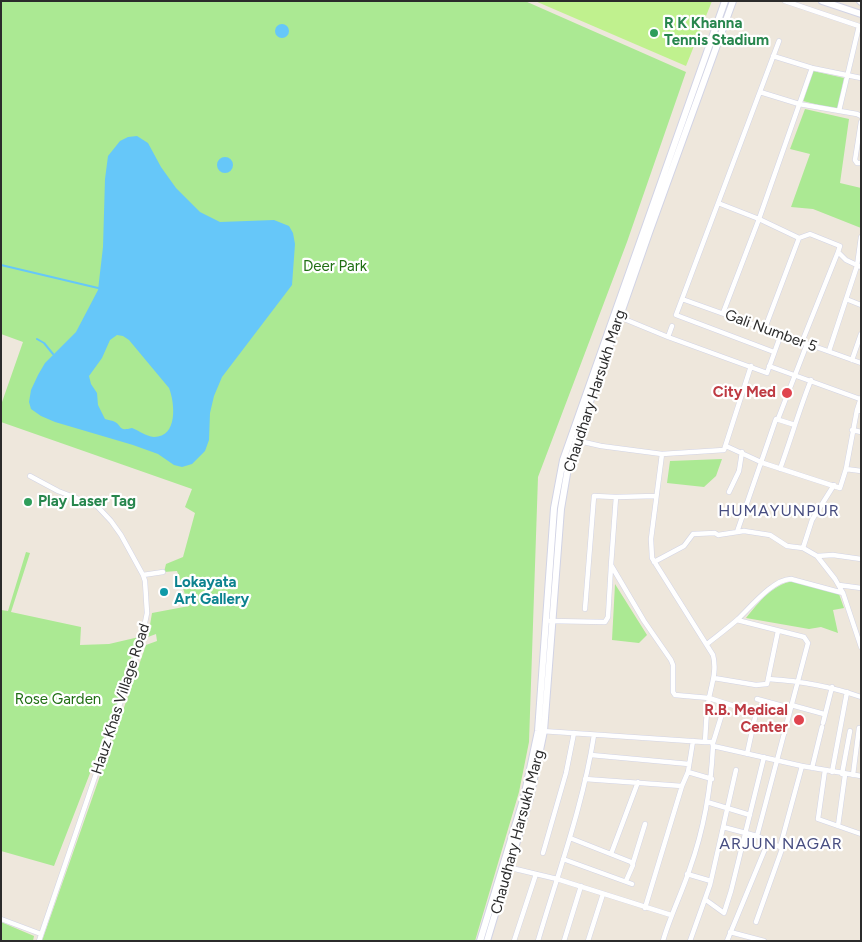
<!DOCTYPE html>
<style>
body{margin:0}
#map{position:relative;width:862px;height:942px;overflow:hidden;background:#eee7dc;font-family:Figtree,sans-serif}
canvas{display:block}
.frame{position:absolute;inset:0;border:2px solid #2b2b2b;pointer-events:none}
</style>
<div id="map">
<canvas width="862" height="942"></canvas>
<div class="frame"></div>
</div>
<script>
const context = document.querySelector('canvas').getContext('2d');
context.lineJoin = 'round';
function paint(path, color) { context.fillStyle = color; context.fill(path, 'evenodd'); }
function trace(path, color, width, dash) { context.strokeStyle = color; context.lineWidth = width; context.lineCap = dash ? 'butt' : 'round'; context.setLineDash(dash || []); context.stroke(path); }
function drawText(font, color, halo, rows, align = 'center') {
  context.font = font + ' Figtree,sans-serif'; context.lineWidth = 4.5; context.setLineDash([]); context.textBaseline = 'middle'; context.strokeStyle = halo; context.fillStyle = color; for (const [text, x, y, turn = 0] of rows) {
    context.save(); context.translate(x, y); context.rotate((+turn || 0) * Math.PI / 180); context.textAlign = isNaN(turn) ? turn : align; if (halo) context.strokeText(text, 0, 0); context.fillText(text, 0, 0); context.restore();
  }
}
paint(new Path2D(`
 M 1,1 L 525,1 L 686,72 L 627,242 L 538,477 L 529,742 L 519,792 L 475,941 L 42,941 L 146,645 L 157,641 L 156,634 L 148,637 L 152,613 L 189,606 L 177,571 L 164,572 L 166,564 L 183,557 L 195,513 L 185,507 L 192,489 L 1,422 L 1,405 L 23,342 L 1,334 Z
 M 813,71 L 844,78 L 838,110 L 803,101 Z
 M 805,109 L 849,119 L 840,183 L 861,188 L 861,228 L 813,209 L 791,207 L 810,154 L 790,149 Z
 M 722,459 L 716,476 L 704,487 L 667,483 L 670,461 Z
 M 26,552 L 30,553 L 11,612 L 81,627 L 80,645 L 109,644 L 139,637 L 129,664 L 132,665 L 54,866 L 1,851 L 1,610 L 8,611 Z
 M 793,581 L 839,594 L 844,608 L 833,610 L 838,633 L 821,627 L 809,629 L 746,618 C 759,602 772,585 793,581 Z
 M 615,584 L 647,635 L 639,643 L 612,640 Z
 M 1,922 L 34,936 L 33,941 L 1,941 Z`), '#abe993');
paint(new Path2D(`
 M 535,1 L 712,1 L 686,66 Z`), '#c0f18e');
paint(new Path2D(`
 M275 31a7 7 0 1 1 14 0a7 7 0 1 1-14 0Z
 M 137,136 L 148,143 L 161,167 L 176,188 L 200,212 L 220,222 L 274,220 L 289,226 L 293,233 L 295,244 L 292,285 L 222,377 L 214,396 L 210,413 L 209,440 L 205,451 L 192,464 L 182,467 L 174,465 L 158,454 L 133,445 L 55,422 L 41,416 L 31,409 L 29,402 L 31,390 L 38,375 L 45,363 L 76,332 L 98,290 L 103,247 L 105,179 L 108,156 L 120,141 L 128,137 ZM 117,335 L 123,336 L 129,340 L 169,388 C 175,403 178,437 154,437 C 145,436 140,431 132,428 C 117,432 123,425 113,421 C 110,420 107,420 105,419 L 98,405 L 97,393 L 91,384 L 89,376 L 102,358 L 110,340 Z
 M217 165a8 8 0 1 1 16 0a8 8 0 1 1-16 0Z`), '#66c7f9');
trace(new Path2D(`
 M 1,265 L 98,288
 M 37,339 L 44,343 L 53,354`), '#66c7f9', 2);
const street = new Path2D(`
 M 785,1 L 859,26
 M 773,56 L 812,68 L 861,78
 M 760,92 L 799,104 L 857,114 L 861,116
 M 839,111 L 859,26
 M 861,122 L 855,160 L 857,163 L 861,163
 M 718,203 L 759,219 L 799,238 L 810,234 L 840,246 L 838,252 L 846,260 L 861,267
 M 682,299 L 861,363
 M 846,299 L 861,305
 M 723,313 L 759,219 L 812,68
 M 617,316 L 668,337 L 767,373 L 781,334
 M 765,328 L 799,238
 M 668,337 L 672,326
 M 802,342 L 838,252
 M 829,351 L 857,266 L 861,237
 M 774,352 L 676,315 L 779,41
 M 852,360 L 861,334
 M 769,366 L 860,399
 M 861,398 L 857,410 L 861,411
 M 778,419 L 807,344
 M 852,430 L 861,432
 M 726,446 L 763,463 L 840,488 L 846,469 L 857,410
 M 662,454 L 724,450 L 751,366
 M 780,469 C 791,439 799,410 811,380
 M 846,469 L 861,471
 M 30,476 L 58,491 L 97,506 L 111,521 L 121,535 L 143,575 L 145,581 L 147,613 L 141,642 L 39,941
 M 729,492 L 739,471 L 742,452
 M 616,497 L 656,496
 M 737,532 L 776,419 L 795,425
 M 803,548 L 812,520 L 834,485
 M 817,556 L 835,579 L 843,593 L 861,647
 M 654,562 L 684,546 L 693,534 L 715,533 L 718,535 L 744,531 L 770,535 L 787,546 L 803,548 L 817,556 L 833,555 L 861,559
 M 143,575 L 163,572
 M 839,585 L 861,588
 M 585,609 L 594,496 L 616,497 L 611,565 L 644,621 L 671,660 L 673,665 L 673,692 L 675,695 L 709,698 L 756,713 L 747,754
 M 737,620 L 804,637 L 808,643 L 757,836
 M 550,621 L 605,622 L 608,617 L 611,566
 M 707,644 C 717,636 728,628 738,619 C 750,608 773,579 791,579 L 843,593
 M 714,678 L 756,685 L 767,684 L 778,631
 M 768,679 C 800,681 830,686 861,697
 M 757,699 L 790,708
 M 791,705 L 824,714
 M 823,723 L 832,687
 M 542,731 L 705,742 C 706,727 706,713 709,698 C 712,683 717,670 713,655 L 652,558 L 651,539 L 662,454 L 601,446 L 575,440
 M 713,743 L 725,704
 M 713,746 L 802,766 L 780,847
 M 591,755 L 689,764
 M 802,766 L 861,776
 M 812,768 L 822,727
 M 825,770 L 818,819 L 861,834
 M 688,772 L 712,779
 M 832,772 L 847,692
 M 842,774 L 850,731
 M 853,775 L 859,728
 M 585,779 L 682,786
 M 707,802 L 750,815
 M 838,826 L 845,775
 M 723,827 L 757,836 L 780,847 L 782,849 L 756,922
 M 570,838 L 631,862 L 633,865 L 626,881
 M 543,853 L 566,773 L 574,733
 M 611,854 L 638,782
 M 563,859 L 632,884
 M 633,863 L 645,824
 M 507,867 L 557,879 L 671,915
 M 687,874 L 711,881
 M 706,900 L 724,913 L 731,891 L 764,757
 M 645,908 L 682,786 L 688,772 L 693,741
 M 1,919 L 41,934
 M 730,932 L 764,941
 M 514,941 L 536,874
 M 538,941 C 558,873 583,806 594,735
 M 564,941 L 581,886
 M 588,941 L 603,894
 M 663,941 C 670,916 682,893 690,868 C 704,829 711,788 713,746 L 712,742 L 705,742
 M 690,941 L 710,885 L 736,770
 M 727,941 L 768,842`);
const secondary = new Path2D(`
 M 822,1 L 861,14
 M 860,1 L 861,2
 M 480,941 L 524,797 L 538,731 L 554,508 L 563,460 L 725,1
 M 487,941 L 530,798 L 544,731 L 561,509 L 569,462 L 649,233 L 733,1`);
trace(street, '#d1d3e5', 5.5);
trace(secondary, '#d1d3e5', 8);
trace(street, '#fff', 4.5);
trace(secondary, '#fff', 6);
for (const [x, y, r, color] of [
 [654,33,5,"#2e9e5b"],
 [787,393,6,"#e0444e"],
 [28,502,5,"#2e9e5b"],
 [164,592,5,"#0f9aa8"],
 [799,720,6,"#e0444e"]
]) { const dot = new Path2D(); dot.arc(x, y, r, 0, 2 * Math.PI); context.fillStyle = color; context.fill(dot); trace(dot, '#fff', 2); }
drawText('bold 15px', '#27864d', '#fff', [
 ["R K Khanna",664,24],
 ["Tennis Stadium",664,41],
 ["Play Laser Tag",38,502]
], 'left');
drawText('15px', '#206f14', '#fff', [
 ["Deer Park",335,267],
 ["Rose Garden",58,700]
]);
drawText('15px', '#2b2b2b', '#fff', [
 ["Gali Number 5",771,331,20],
 ["Chaudhary Harsukh Marg",595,391,-72],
 ["Hauz Khas Village Road",121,699,-72],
 ["Chaudhary Harsukh Marg",518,832,-75]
]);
drawText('bold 15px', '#be3a42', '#fff', [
 ["City Med",776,393],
 ["R.B. Medical",788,711],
 ["Center",788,728]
], 'right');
drawText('bold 15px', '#0d838f', '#fff', [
 ["Lokayata",174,583],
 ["Art Gallery",174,600]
], 'left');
context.letterSpacing = '1px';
drawText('16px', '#474d80', '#fff', [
 ["HUMAYUNPUR",779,511],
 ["ARJUN NAGAR",781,844]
]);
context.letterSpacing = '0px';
</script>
